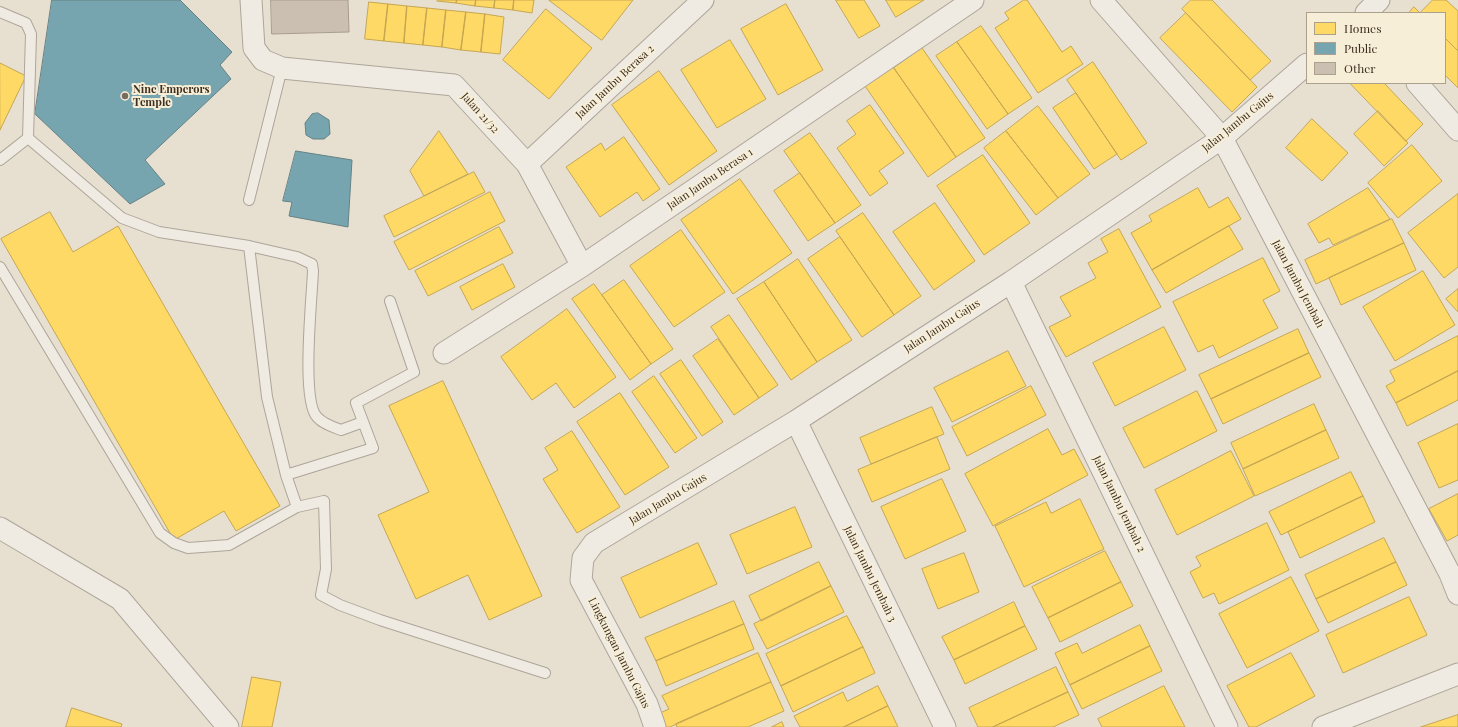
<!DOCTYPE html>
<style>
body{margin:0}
#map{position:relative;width:1458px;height:727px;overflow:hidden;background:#e7e0d1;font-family:"Playfair Display",serif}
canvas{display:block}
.legend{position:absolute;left:1306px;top:12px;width:140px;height:72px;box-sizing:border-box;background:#f7eed8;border:1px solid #ada18e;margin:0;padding:5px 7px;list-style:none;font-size:12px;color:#3d2e20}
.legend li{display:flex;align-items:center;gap:8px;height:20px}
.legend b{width:20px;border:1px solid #ada18e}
</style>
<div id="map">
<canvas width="1458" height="727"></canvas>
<ul class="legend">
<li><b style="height:11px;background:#ffd966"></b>Homes</li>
<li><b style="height:11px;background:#76a5af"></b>Public</li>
<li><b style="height:11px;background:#cbbfb2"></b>Other</li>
</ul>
</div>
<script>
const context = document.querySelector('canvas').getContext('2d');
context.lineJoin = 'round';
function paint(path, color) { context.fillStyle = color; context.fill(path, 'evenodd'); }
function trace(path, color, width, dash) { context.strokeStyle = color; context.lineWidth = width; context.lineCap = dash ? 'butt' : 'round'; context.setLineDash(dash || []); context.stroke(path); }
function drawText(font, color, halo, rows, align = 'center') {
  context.font = font + ' "Playfair Display",serif'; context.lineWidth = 4; context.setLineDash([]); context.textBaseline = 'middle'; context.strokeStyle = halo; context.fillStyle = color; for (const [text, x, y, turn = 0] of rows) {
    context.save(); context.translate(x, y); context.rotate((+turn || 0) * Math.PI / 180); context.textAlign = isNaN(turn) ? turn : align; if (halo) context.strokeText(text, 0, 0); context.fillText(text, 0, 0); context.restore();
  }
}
const homes = new Path2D(`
 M 438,0 L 457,0 L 456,3 L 437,1 Z
 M 457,0 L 476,0 L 475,6 L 456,3 Z
 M 476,0 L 495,0 L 494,8 L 475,6 Z
 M 495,0 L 514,0 L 513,10 L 494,8 Z
 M 514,0 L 534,0 L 532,13 L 513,10 Z
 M 549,0 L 633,0 L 602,40 Z
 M 836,0 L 864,0 L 880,26 L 859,38 Z
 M 886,0 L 924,0 L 896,17 Z
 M 1024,0 L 1027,0 L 1062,52 L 1071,46 L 1083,64 L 1038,93 L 995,28 L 1009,19 L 1005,13 Z
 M 1191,0 L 1212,0 L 1271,61 L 1250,80 L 1182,9 Z
 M 1433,0 L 1446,0 L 1458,11 L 1458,51 L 1445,38 L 1445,13 L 1420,13 Z
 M 369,2 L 388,4 L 384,41 L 365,39 Z
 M 388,4 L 407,6 L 404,43 L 384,41 Z
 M 786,4 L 823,70 L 778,95 L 741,29 Z
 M 407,6 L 427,8 L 423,45 L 404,43 Z
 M 1414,7 L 1420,13 L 1409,13 Z
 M 427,8 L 446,10 L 442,47 L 423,45 Z
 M 546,9 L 592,48 L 549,99 L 503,60 Z
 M 446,10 L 466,12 L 461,50 L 442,47 Z
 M 466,12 L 485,14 L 481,52 L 461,50 Z
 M 1186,13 L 1257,87 L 1232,112 L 1160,38 Z
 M 485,14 L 504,17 L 500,54 L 481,52 Z
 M 981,26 L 1032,98 L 1008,114 L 957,42 Z
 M 1445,38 L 1458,51 L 1458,88 L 1445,75 Z
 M 730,40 L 766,99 L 717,128 L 681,70 Z
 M 957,42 L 1008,114 L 987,129 L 936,56 Z
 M 922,48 L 985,138 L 956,157 L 894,68 Z
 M 1093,62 L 1147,143 L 1121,160 L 1067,80 Z
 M 0,63 L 26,76 L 0,130 Z
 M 893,67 L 956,157 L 928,177 L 865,86 Z
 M 659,71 L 717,151 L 669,185 L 612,105 Z
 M 1350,83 L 1384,83 L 1423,124 L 1406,141 Z
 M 1076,93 L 1117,154 L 1094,169 L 1053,108 Z
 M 870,105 L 904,153 L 879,171 L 888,183 L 870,196 L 837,148 L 856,134 L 847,121 Z
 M 1038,106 L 1090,174 L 1058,198 L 1006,131 Z
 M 1378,111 L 1408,143 L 1384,166 L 1354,134 Z
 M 1312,119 L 1348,153 L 1322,181 L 1286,148 Z
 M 439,131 L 468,174 L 424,196 L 410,171 Z
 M 1006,131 L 1058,198 L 1036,215 L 984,148 Z
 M 810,133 L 861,205 L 835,223 L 784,151 Z
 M 624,137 L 660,189 L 643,201 L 637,192 L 600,217 L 566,167 L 601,143 L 605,150 Z
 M 1412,145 L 1442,181 L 1398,218 L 1368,183 Z
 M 983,155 L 1030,223 L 984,255 L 937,186 Z
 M 474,172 L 485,192 L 394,237 L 384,216 Z
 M 800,173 L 835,223 L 808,241 L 774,191 Z
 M 740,179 L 792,253 L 733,294 L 681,220 Z
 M 1198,188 L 1209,208 L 1228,197 L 1241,219 L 1152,270 L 1131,233 L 1152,221 L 1149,216 Z
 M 1368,188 L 1390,219 L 1333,245 L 1329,238 L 1319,243 L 1308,224 Z
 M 490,192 L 505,221 L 409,270 L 394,242 Z
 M 1458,194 L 1458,267 L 1444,278 L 1408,233 Z
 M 935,203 L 975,261 L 934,290 L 893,232 Z
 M 50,212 L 73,252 L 118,226 L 280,506 L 236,531 L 224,511 L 174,540 L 1,239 Z
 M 863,213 L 921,296 L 894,315 L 836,231 Z
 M 1392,219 L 1404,243 L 1316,284 L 1305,260 Z
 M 1229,226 L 1243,249 L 1166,293 L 1152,270 Z
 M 499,227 L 513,253 L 428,296 L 415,271 Z
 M 1119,229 L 1161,307 L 1066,357 L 1049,327 L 1071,316 L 1060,297 L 1096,278 L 1088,263 L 1108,252 L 1101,239 Z
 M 681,230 L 725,292 L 674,327 L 630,266 Z
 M 840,237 L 894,315 L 862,337 L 808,259 Z
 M 1404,243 L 1416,270 L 1341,305 L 1329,278 Z
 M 1263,258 L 1280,291 L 1263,300 L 1278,328 L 1219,358 L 1213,345 L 1198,352 L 1173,302 Z
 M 798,259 L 852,340 L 817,362 L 764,282 Z
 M 503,264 L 515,287 L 472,310 L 460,287 Z
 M 1423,271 L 1455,325 L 1395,361 L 1363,307 Z
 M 624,280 L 673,349 L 651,364 L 602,295 Z
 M 764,282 L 817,362 L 791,380 L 737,299 Z
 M 594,284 L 651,364 L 630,380 L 572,299 Z
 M 1458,289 L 1458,312 L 1446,299 Z
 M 567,309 L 616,377 L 574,408 L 556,383 L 532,400 L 501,357 Z
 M 729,315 L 778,385 L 759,398 L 711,327 Z
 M 1164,327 L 1186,370 L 1115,406 L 1093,363 Z
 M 1298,329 L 1309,353 L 1211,399 L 1199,375 Z
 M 1458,336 L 1458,371 L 1396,403 L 1386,386 L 1395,381 L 1390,371 Z
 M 718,339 L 759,398 L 734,415 L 693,356 Z
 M 1008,351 L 1026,386 L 952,422 L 934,388 Z
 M 1309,353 L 1321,377 L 1223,424 L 1211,399 Z
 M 681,360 L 723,422 L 702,436 L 660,374 Z
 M 1458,371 L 1458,400 L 1407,426 L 1396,403 Z
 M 654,376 L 697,438 L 675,453 L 632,392 Z
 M 443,381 L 542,596 L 489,620 L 468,575 L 416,599 L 378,515 L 429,492 L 389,406 Z
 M 1031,386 L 1046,415 L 967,456 L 952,427 Z
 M 1197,391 L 1217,431 L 1144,468 L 1123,428 Z
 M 620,393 L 669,467 L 625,495 L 577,422 Z
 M 1314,404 L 1326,430 L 1243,469 L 1231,443 Z
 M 932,407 L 944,434 L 871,464 L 860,438 Z
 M 1458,424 L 1458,480 L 1439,488 L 1418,443 Z
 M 1048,429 L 1062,455 L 1074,449 L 1088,475 L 993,526 L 965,474 Z
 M 1326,430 L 1339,458 L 1255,496 L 1243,469 Z
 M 572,431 L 620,507 L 577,533 L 543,479 L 558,470 L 545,448 Z
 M 937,437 L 950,469 L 872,502 L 858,470 Z
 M 1231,451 L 1254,496 L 1177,535 L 1155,490 Z
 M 1351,472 L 1363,496 L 1281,535 L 1269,512 Z
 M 942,479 L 966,531 L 905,559 L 881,507 Z
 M 1458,494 L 1458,535 L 1447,541 L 1429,509 Z
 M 1363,496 L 1375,522 L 1300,558 L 1288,532 Z
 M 1080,499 L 1104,549 L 1024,587 L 995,526 L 1046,502 L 1051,513 Z
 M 795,507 L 812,547 L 747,574 L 730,535 Z
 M 1267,523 L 1289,570 L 1219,604 L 1214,593 L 1203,598 L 1190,572 L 1201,566 L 1196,557 Z
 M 1384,538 L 1396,562 L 1316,599 L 1305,575 Z
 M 698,543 L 717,584 L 640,618 L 621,578 Z
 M 1105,551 L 1121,582 L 1048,618 L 1032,587 Z
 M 964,553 L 979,592 L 938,609 L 922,569 Z
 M 819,562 L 831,586 L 761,621 L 749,596 Z
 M 1396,562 L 1407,585 L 1328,623 L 1316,599 Z
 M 1291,577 L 1319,631 L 1247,668 L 1219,614 Z
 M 1121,582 L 1133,606 L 1060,642 L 1048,618 Z
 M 831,586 L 844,612 L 767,649 L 754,624 Z
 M 1409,597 L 1427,635 L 1343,673 L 1326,635 Z
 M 734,601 L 744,624 L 656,661 L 645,638 Z
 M 1014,602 L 1025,626 L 954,660 L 942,637 Z
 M 847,616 L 863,647 L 781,686 L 766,654 Z
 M 744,624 L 754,649 L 666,686 L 656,661 Z
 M 1140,625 L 1150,646 L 1070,685 L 1055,653 L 1077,643 L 1082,653 Z
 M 1025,626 L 1037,649 L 965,684 L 954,660 Z
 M 1150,646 L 1162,671 L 1082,709 L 1070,685 Z
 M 863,647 L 875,673 L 793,712 L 781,686 Z
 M 758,653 L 771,682 L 670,727 L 664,727 L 658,714 L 669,709 L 662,696 Z
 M 1291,653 L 1315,696 L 1256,727 L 1249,727 L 1227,686 Z
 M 1056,667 L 1068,692 L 993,727 L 978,727 L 969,708 Z
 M 252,677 L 281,682 L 272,727 L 242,727 Z
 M 771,682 L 784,711 L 748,727 L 677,727 L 676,724 Z
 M 878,686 L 888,706 L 844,727 L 800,727 L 794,716 L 843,692 L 847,701 Z
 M 1164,686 L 1185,727 L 1102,727 L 1098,719 Z
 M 1068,692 L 1079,715 L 1053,727 L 993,727 Z
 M 888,706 L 898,727 L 844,727 Z
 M 72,708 L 122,724 L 121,727 L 66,727 Z
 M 1458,715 L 1458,727 L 1421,727 Z
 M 782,722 L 784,727 L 772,727 Z`);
paint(homes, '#ffd966');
trace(homes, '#c5a651', 1);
const public = new Path2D(`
 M 52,0 L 180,0 L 232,52 L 220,65 L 231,79 L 145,160 L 165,184 L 130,204 L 35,114 Z
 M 318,113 L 329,120 L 330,134 L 324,139 L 313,139 L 306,135 L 305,123 L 312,114 Z
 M 296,151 L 352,160 L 348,227 L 289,216 L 292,202 L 283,201 Z`);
paint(public, '#76a5af');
trace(public, '#658184', 1);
const building = new Path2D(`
 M 271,0 L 348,0 L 349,32 L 272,34 Z`);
paint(building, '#cbbfb2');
trace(building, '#a89c90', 1);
const lane = new Path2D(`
 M 0,12 L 26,23 L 31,34 L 28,138 L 122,218 L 159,232 L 249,246 L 267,397 L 286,475 L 297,507
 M 0,160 L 28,138
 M 249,200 L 282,68
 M 249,246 L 297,257 L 312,264 L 313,271 C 312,297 301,401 317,417 C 323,424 333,427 341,430 L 363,422
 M 0,267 L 160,533 L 174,543 L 188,548 L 229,545 L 297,507 L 324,501 L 326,569 L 321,595 L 340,605 L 380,620 L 545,673
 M 286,475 L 373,448 L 356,403 L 414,372 L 390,301`);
const street = new Path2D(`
 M 251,0 L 254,48 L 263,60 L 282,68 L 454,85 L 527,164 L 582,266
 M 1101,0 L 1222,138 L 1450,574 L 1458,594
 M 1366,13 L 1379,0
 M 1417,83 L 1458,130
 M 527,164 L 703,0
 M 1011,282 L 1227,727
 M 444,353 L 582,266 L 973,0
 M 796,421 L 945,727
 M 0,528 L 120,599 L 228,727
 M 655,727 L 647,704 L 581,580 L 583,558 L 594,543 L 796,421 L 1011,282 L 1222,138 L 1307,64
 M 1323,727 L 1458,674`);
trace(lane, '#ada599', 12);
trace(street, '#ada599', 23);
trace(lane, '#efebe3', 10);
trace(street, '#efebe3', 21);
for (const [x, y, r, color] of [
 [125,96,4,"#786c5e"]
]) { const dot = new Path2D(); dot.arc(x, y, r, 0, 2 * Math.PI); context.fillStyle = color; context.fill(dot); trace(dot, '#f7eed8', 1.5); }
drawText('11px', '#3d2e20', '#f7eed8', [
 ["Jalan Jambu Berasa 2",615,82,-43],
 ["Jalan 21/32",480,113,48],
 ["Jalan Jambu Gajus",1238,122,-39],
 ["Jalan Jambu Berasa 1",710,179,-34],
 ["Jalan Jambu Jembah",1298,284,62],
 ["Jalan Jambu Gajus",942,326,-33],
 ["Jalan Jambu Gajus",668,499,-31],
 ["Jalan Jambu Jembah 2",1119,504,64],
 ["Jalan Jambu Jembah 3",870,574,64],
 ["Lingkungan Jambu Gajus",619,653,63]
]);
drawText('bold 11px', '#3d2e20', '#f7eed8', [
 ["Nine Emperors",133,90],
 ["Temple",133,103]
], 'left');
</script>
